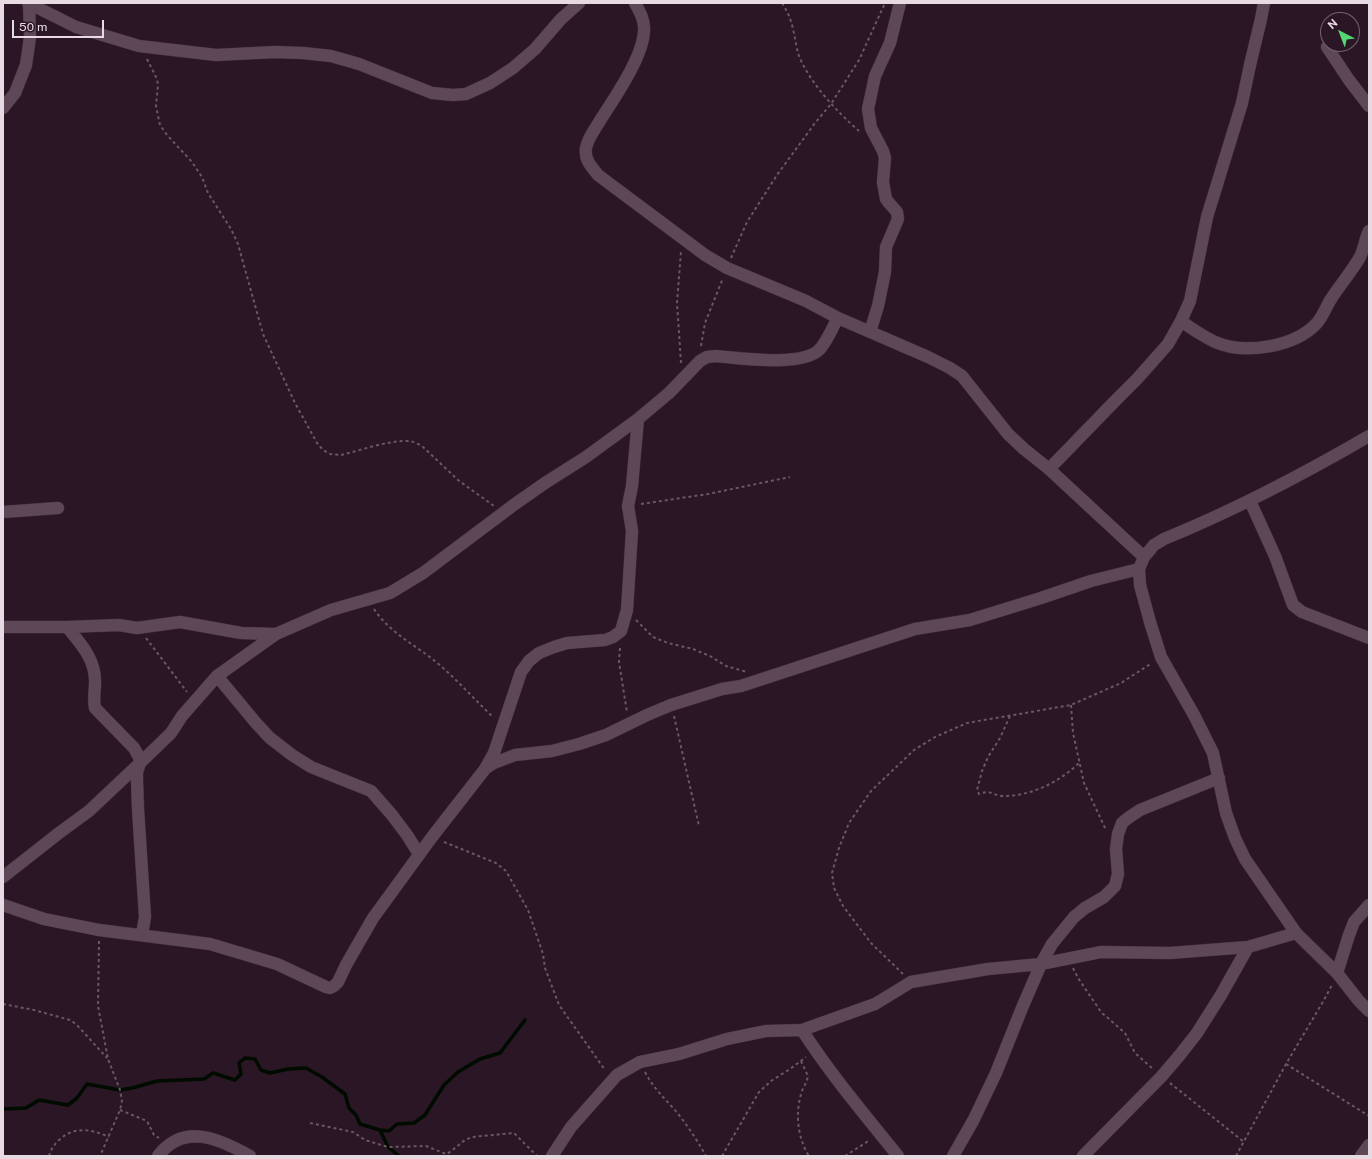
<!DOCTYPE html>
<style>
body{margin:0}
#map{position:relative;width:1372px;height:1159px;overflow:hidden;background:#2a1624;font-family:"Public Sans",sans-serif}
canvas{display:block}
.frame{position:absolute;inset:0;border:4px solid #e8dae3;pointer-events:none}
.north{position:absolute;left:1320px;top:12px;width:40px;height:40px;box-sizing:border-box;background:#2a1624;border:1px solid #766470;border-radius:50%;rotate:318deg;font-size:11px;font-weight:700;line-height:16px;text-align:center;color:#e8dae3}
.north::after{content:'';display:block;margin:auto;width:14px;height:18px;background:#53d673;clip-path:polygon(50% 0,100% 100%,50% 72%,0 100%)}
.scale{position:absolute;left:12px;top:20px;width:92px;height:18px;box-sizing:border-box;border:2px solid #e8dae3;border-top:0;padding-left:5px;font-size:12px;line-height:14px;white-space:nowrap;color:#e8dae3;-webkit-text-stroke:3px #2a1624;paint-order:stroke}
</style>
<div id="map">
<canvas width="1372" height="1159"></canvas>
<div class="frame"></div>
<div class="north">N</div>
<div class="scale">50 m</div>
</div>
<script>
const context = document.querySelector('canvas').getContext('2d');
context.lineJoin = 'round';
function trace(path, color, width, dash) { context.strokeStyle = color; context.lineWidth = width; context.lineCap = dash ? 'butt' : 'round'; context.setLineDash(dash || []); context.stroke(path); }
trace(new Path2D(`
 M 3,1109 L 26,1108 L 39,1100 L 68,1105 L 77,1098 L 87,1084 L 120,1090 L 132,1088 L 157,1081 L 204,1079 L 213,1073 L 235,1080 L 241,1074 L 239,1063 L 245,1058 L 255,1059 L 261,1070 L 270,1073 L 288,1069 L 306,1068 L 322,1077 L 345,1094 L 349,1108 L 356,1115 L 360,1124 L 380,1130 L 389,1131 L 397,1124 L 414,1123 L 425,1115 L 444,1085 L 458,1072 L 480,1059 L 500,1053 L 525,1020
 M 380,1130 L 388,1147 L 399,1156`), '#000b00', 3.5);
const minor = new Path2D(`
 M 28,3 L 76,27 L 139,46 L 216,55 L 275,52 L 303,53 L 331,56 L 359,64 L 432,93 L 453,95 L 466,94 L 490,83 L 513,68 L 535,49 L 561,19 L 579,3
 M 635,3 C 640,12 645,21 644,31 C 643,57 615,97 601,119 C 596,128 588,137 586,148 C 584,160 592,167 598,175 L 705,255 L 727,268 L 806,301 L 838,318 L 928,357 L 950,368 L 962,376 L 1008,434 L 1024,449 L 1049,469 L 1144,557
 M 1327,47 L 1349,80 L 1369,106
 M 3,108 L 15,93 L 26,65 L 30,37 L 29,3
 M 1181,321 C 1192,329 1203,336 1215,342 C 1245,355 1295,347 1317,323 C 1323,316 1326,307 1331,299 C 1340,285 1352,271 1360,257 C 1364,249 1365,239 1369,231
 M 870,332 L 878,306 L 885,272 L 886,247 L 898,219 L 897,212 L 889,203 L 886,199 L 883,182 L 885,158 L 883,151 L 871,128 L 868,109 L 875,76 L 890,43 L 900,3
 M 1369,436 C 1302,475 1235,510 1164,539 L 1154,545 L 1144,557 L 1139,569 L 1140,585 L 1150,622 L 1161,657 L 1194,715 L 1213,753 L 1226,813 L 1235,838 L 1245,859 L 1296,933 L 1337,973 L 1359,1001 L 1369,1011
 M 1049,469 L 1116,400 L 1137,379 L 1168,344 L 1181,321 L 1190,301 L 1207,217 L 1242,103 L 1250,65 L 1261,19 L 1264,3
 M 1250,501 L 1275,556 L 1293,605 L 1302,612 L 1369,638
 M 3,512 L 58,508
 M 3,627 L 67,627 L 119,625 L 137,628 L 180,622 L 241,633 L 276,634
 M 67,627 C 81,644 96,660 95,683 C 95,692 93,699 95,708 L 134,748 L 139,757 L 140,763 L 137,772 L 137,780 L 138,809 L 145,917 L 142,935
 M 217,676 L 256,723 L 270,738 L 292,755 L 311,767 L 371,791 L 392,815 L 407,835 L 419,854
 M 486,768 L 494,763 L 515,755 L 552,751 L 579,744 L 606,735 L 647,715 L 671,705 L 722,689 L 741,686 L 915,629 L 970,620 L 1041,598 L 1091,581 L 1139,569
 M 3,877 L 59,833 L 89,811 L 140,763 L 171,733 L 182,716 L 217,676 L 276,634 L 331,610 L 390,593 L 423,573 L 515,504 L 545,483 L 586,457 L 638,419 L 669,393 L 700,361 L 707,357 L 716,356 C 739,358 801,367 819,350 C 827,342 832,328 838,318
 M 3,905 L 44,919 L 99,930 L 210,944 L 277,964 L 326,987 L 330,988 L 334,986 L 338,982 L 346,965 L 373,918 L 432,837 L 485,769 L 494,753 L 521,672 L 529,661 L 539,653 L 554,647 L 567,643 L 605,640 L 613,637 L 621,631 L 627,610 L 632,531 L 628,506 L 632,486 L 638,419
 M 1337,973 L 1349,935 L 1354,922 L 1369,905
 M 802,1030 C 831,1075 865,1115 898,1156
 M 158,1156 C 184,1122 220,1139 250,1156
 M 552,1156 L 571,1127 L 617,1075 L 640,1062 L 679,1054 L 727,1039 L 766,1031 L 802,1030 L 875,1004 L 911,982 L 988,969 L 1041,964 L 1101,952 L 1170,953 L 1248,947 L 1296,933
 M 953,1156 L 973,1121 L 996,1073 L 1022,1008 L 1041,964 L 1052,944 L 1074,917 L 1085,908 L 1104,897 L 1115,886 L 1118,874 L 1116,849 L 1118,834 L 1122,823 L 1128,818 L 1140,810 L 1219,778
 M 1083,1156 L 1161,1077 L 1179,1056 L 1197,1033 L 1221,995 L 1248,947
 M 1361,1156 L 1369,1145`);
trace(minor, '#40323c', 13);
trace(new Path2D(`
 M 782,3 C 787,11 791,19 793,29 C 795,37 796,45 798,53 C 807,80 838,113 859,131
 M 147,59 L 157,79 L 158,85 L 156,106 L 160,125 L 167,135 L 192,162 L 202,177 L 208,193 L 231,229 L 238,244 L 263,334 L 295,403 L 317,443 L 323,450 L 330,454 L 341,455 C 362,450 388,440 410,441 C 414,442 418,444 422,446 L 458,480 L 494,506
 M 731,258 L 747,222 L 777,175 L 815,123 L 831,104 L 859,60 L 885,3
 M 701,346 L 705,323 L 723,278
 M 681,363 L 677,303 L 681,251
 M 641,504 L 708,494 L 790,477
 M 374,609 C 391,635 420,647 442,667 C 460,683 476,701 493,717
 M 636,620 L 653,637 L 668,643 L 693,649 L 710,656 L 726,666 L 747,672
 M 146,638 L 187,692
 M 620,648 L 619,662 L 627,712
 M 1071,705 L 1073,733 L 1084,783 L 1106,830
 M 674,716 L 699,826
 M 1010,716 L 1000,738 L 988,757 L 982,771 L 977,790 L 979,794 C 982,793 985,792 988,792 C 993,793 997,796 1003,796 C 1032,796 1059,782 1079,763
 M 444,842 L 496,863 L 506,871 L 528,910 L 543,954 L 545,968 L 559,1005 L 605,1070
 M 99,941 L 98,1006 L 108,1059 L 120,1090 L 122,1101 L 120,1110 L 100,1156
 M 1073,968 L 1078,978 L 1101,1012 L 1125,1033 L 1135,1053 L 1153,1069
 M 903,974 L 871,943 L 843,906 L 834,888 L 832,873 L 839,848 L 849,823 L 871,791 L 914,750 L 935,737 L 967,723 L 1071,705 L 1121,683 L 1152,663
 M 3,1004 L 34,1010 L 70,1020 L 76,1024 L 107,1058
 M 801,1061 L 808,1076 C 807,1082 804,1086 802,1091 C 795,1112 797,1137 809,1156
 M 1286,1064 L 1369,1116
 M 645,1072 C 652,1086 663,1097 674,1109 C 686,1123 697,1140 706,1156
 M 1170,1083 L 1244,1142
 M 120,1110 L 147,1121 L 154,1135 L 159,1138
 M 310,1123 L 353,1132 L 365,1140 L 388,1147 L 426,1146 L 446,1154 L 450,1152 L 465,1140 L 472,1137 L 514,1133 L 537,1156
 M 49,1156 C 51,1149 54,1145 59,1140 C 74,1126 91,1129 109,1137
 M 722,1156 L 759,1092 L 771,1081 L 790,1069 L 806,1057
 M 845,1156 L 870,1140
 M 1236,1156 L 1286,1064 L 1324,1000 L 1332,985`), '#6a5864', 2, [3, 3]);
trace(minor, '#5e4857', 12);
</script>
